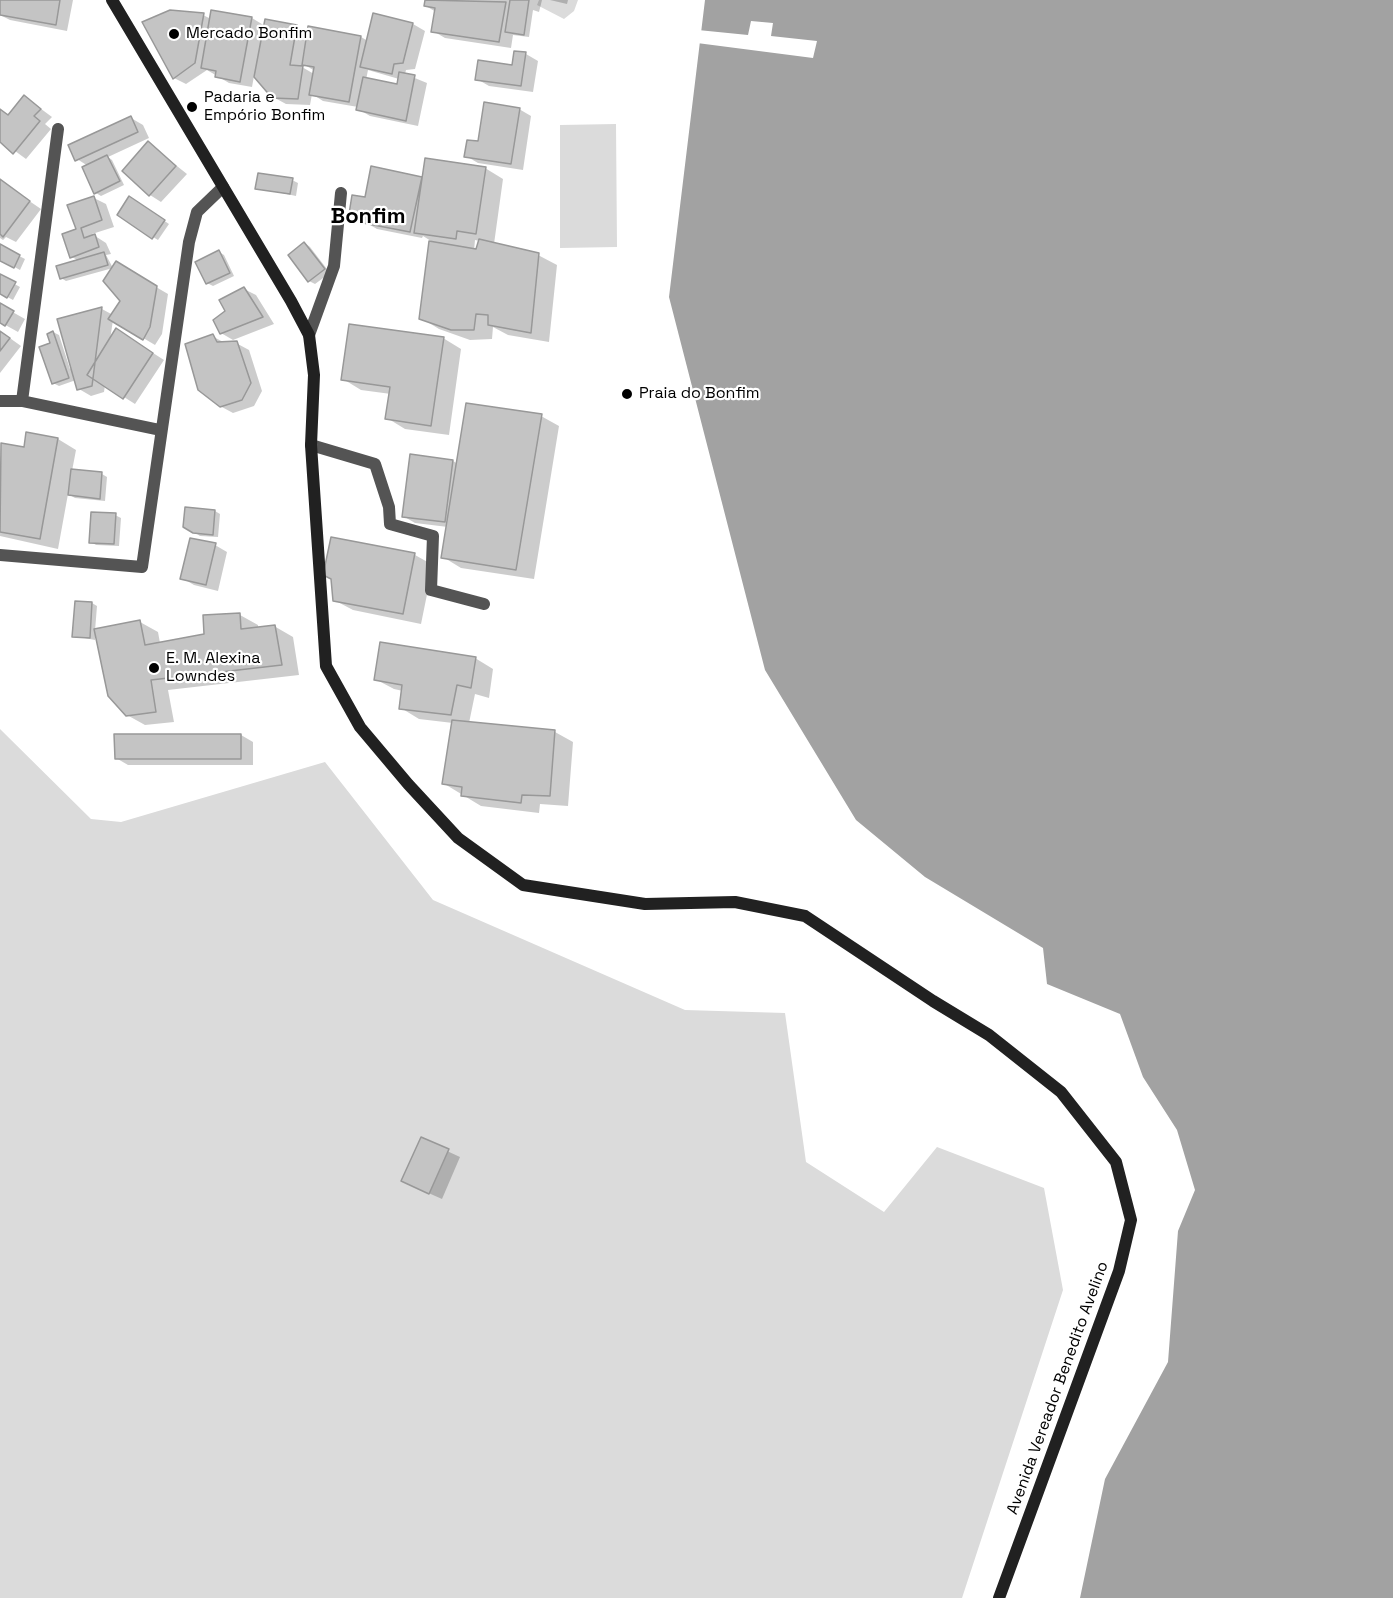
<!DOCTYPE html>
<meta charset="utf-8">
<style>
body{margin:0}
canvas{display:block;background:#fff}
</style>
<canvas width="1393" height="1598"></canvas>
<script>
const context = document.querySelector('canvas').getContext('2d');
context.lineJoin = 'round';
function paint(path, color) { context.fillStyle = color; context.fill(path, 'evenodd'); }
function trace(path, color, width, dash) { context.strokeStyle = color; context.lineWidth = width; context.lineCap = dash ? 'butt' : 'round'; context.setLineDash(dash || []); context.stroke(path); }
function drawText(font, color, halo, rows, align = 'center') {
  context.font = font + ' "Space Grotesk",sans-serif'; context.lineWidth = 4.5; context.setLineDash([]); context.textBaseline = 'middle'; context.strokeStyle = halo; context.fillStyle = color; for (const [text, x, y, turn = 0] of rows) {
    context.save(); context.translate(x, y); context.rotate((+turn || 0) * Math.PI / 180); context.textAlign = isNaN(turn) ? turn : align; if (halo) context.strokeText(text, 0, 0); context.fillText(text, 0, 0); context.restore();
  }
}
paint(new Path2D(`
 M 539,0 L 578,0 L 574,11 L 564,19 L 537,5 Z
 M 616,124 L 617,247 L 560,248 L 560,125 Z
 M 0,729 L 91,819 L 121,822 L 325,762 L 433,900 L 685,1010 L 785,1013 L 806,1162 L 884,1212 L 937,1147 L 1044,1188 L 1063,1290 L 962,1598 L 0,1598 Z`), '#dbdbdb');
paint(new Path2D(`
 M 705,0 L 1393,0 L 1393,1598 L 1080,1598 L 1105,1479 L 1168,1362 L 1178,1231 L 1195,1190 L 1177,1130 L 1143,1077 L 1120,1014 L 1047,984 L 1043,948 L 925,877 L 856,820 L 765,670 L 669,297 Z`), '#a2a2a2');
paint(new Path2D(`
 M 751,21 L 773,23 L 771,36 L 817,41 L 813,58 L 697,43 L 698,30 L 748,35 Z`), '#fff');
paint(new Path2D(`
 M 0,0 L 73,0 L 67,31 L 10,20 L 0,15 Z
 M 427,0 L 542,0 L 539,12 L 533,10 L 529,37 L 513,35 L 511,48 L 445,38 L 433,31 L 436,12 L 426,6 Z
 M 550,0 L 568,0 L 567,4 Z
 M 203,15 L 211,19 L 252,18 L 265,26 L 297,27 L 309,34 L 361,37 L 368,41 L 374,15 L 413,24 L 425,31 L 415,69 L 406,70 L 405,74 L 427,83 L 418,126 L 370,116 L 358,109 L 358,107 L 323,101 L 312,94 L 310,105 L 286,104 L 273,97 L 254,76 L 252,87 L 229,83 L 207,70 L 186,84 L 174,78 ZM 303,64 L 315,71 L 314,74 L 302,67 ZM 368,70 L 399,79 L 398,86 L 366,80 Z
 M 515,52 L 526,54 L 538,61 L 533,92 L 489,86 L 477,79 L 513,66 Z
 M 25,97 L 52,117 L 45,124 L 51,129 L 26,159 L 0,140 L 0,110 L 10,115 Z
 M 519,109 L 531,116 L 523,170 L 478,163 L 466,156 Z
 M 131,118 L 143,125 L 149,138 L 108,157 L 112,160 L 124,185 L 101,196 L 96,193 L 88,166 L 77,159 Z
 M 148,143 L 187,174 L 161,202 L 150,195 Z
 M 485,168 L 503,179 L 494,244 L 538,255 L 557,265 L 549,342 L 508,335 L 493,327 L 492,339 L 470,340 L 439,329 L 421,318 L 431,241 L 423,236 L 422,238 L 377,229 L 350,213 L 366,199 L 421,178 ZM 475,240 L 480,241 L 477,251 L 474,251 Z
 M 292,180 L 298,183 L 296,196 L 257,188 Z
 M 0,181 L 41,209 L 16,242 L 6,237 L 3,240 L 0,238 Z
 M 94,198 L 106,204 L 114,227 L 92,234 L 106,243 L 111,254 L 106,255 L 113,268 L 66,281 L 61,278 L 79,261 L 72,257 L 78,229 Z
 M 135,201 L 169,224 L 158,240 L 153,237 Z
 M 305,243 L 310,247 L 330,273 L 315,284 L 309,281 L 290,255 Z
 M 0,246 L 25,259 L 20,270 L 0,259 Z
 M 219,252 L 224,255 L 234,276 L 213,286 L 207,283 Z
 M 127,270 L 168,294 L 162,334 L 155,345 L 113,320 L 110,340 L 128,337 L 164,360 L 135,404 L 105,385 L 104,392 L 91,396 L 79,389 L 76,380 L 59,386 L 53,383 L 53,332 L 59,335 L 70,369 L 73,369 L 59,320 L 102,309 L 113,315 L 121,301 Z
 M 0,276 L 20,287 L 13,300 L 0,293 Z
 M 244,289 L 256,295 L 274,324 L 233,340 L 221,333 L 227,312 Z
 M 0,305 L 25,319 L 18,332 L 0,322 Z
 M 0,331 L 21,346 L 0,373 Z
 M 212,336 L 225,343 L 236,343 L 249,350 L 262,391 L 254,406 L 233,413 L 220,406 Z
 M 443,338 L 461,349 L 449,435 L 405,429 L 387,418 L 391,394 L 361,390 L 343,379 Z
 M 541,416 L 559,426 L 534,579 L 461,568 L 443,557 L 448,527 L 415,523 L 403,516 L 453,461 L 458,464 Z
 M 27,434 L 58,439 L 76,450 L 72,471 L 102,474 L 107,477 L 105,501 L 75,498 L 68,494 L 58,549 L 0,536 L 2,445 L 25,449 Z
 M 215,511 L 220,514 L 218,537 L 200,536 L 185,526 Z
 M 115,515 L 121,518 L 119,546 L 96,545 L 91,542 Z
 M 215,545 L 227,552 L 218,591 L 194,585 L 182,578 Z
 M 415,555 L 433,565 L 421,624 L 353,610 L 334,600 Z
 M 92,603 L 97,606 L 95,631 L 140,622 L 158,632 L 160,643 L 205,635 L 240,615 L 258,625 L 258,629 L 274,626 L 293,637 L 299,675 L 168,690 L 174,722 L 145,725 L 127,715 L 95,632 L 95,640 L 74,636 Z
 M 475,658 L 493,669 L 489,698 L 475,694 L 469,723 L 555,732 L 573,742 L 568,806 L 540,804 L 539,813 L 481,806 L 443,783 L 453,723 L 419,719 L 401,708 L 403,691 L 394,689 L 375,679 Z
 M 241,735 L 253,742 L 253,765 L 128,765 L 116,758 Z
 M 421,1139 L 460,1157 L 442,1199 L 415,1187 Z`), '#0003');
const building = new Path2D(`
 M 0,0 L 60,0 L 56,25 L 0,15 Z
 M 425,0 L 506,2 L 499,42 L 431,32 L 435,8 L 424,6 Z
 M 510,0 L 529,0 L 524,35 L 505,32 Z
 M 170,10 L 204,13 L 195,63 L 173,79 L 142,22 Z
 M 211,10 L 252,17 L 240,82 L 215,77 L 216,71 L 201,68 Z
 M 373,13 L 413,23 L 403,63 L 394,64 L 392,74 L 360,67 Z
 M 265,19 L 297,25 L 290,65 L 303,66 L 298,99 L 272,98 L 254,77 Z
 M 308,26 L 361,36 L 349,102 L 309,95 L 314,67 L 302,65 Z
 M 514,51 L 526,52 L 521,86 L 475,80 L 478,60 L 512,65 Z
 M 399,72 L 415,75 L 406,121 L 356,110 L 363,77 L 397,84 Z
 M 24,95 L 41,109 L 34,116 L 40,121 L 13,154 L 0,142 L 0,109 L 8,115 Z
 M 484,102 L 520,108 L 511,164 L 464,157 L 467,140 L 478,141 Z
 M 131,116 L 138,132 L 75,161 L 68,145 Z
 M 148,141 L 176,166 L 149,196 L 122,171 Z
 M 107,155 L 120,181 L 94,194 L 82,167 Z
 M 425,158 L 486,167 L 476,234 L 457,231 L 456,239 L 414,233 Z
 M 371,166 L 422,177 L 410,232 L 363,223 L 364,217 L 349,214 L 352,195 L 365,197 Z
 M 258,173 L 293,178 L 290,194 L 255,189 Z
 M 0,179 L 30,201 L 3,237 L 0,234 Z
 M 94,196 L 102,220 L 81,228 L 84,238 L 95,234 L 99,247 L 70,258 L 62,234 L 76,229 L 67,205 Z
 M 129,196 L 165,220 L 152,239 L 117,215 Z
 M 479,239 L 539,253 L 531,333 L 488,325 L 488,315 L 476,314 L 474,330 L 451,330 L 419,319 L 429,241 L 476,249 Z
 M 304,242 L 325,269 L 308,282 L 288,255 Z
 M 0,244 L 20,255 L 14,268 L 0,261 Z
 M 219,250 L 230,273 L 206,284 L 195,262 Z
 M 104,252 L 108,265 L 60,279 L 56,266 Z
 M 116,261 L 157,286 L 150,327 L 143,340 L 108,319 L 120,301 L 103,281 Z
 M 0,274 L 16,282 L 7,298 L 0,294 Z
 M 244,287 L 263,317 L 220,334 L 213,320 L 225,311 L 219,300 Z
 M 0,303 L 14,311 L 5,326 L 0,323 Z
 M 102,307 L 92,386 L 77,390 L 57,319 Z
 M 349,324 L 444,337 L 431,426 L 385,419 L 390,387 L 341,380 Z
 M 116,328 L 153,353 L 123,399 L 87,375 Z
 M 0,331 L 10,338 L 0,351 Z
 M 53,331 L 69,378 L 52,384 L 39,347 L 50,343 L 47,334 Z
 M 213,334 L 217,342 L 237,341 L 251,383 L 242,400 L 220,407 L 198,390 L 185,344 Z
 M 466,403 L 542,414 L 516,570 L 441,558 Z
 M 26,432 L 58,438 L 40,539 L 0,532 L 1,443 L 24,447 Z
 M 410,454 L 453,460 L 445,522 L 402,517 Z
 M 71,469 L 102,472 L 100,499 L 68,495 Z
 M 185,507 L 215,510 L 213,535 L 193,533 L 183,527 Z
 M 91,512 L 116,513 L 114,544 L 89,543 Z
 M 331,537 L 415,553 L 403,614 L 333,601 L 331,579 L 323,575 Z
 M 190,538 L 216,543 L 206,585 L 180,579 Z
 M 75,601 L 92,602 L 90,638 L 72,637 Z
 M 240,613 L 241,629 L 275,625 L 282,665 L 151,680 L 156,712 L 126,716 L 108,696 L 94,629 L 140,620 L 145,645 L 204,634 L 203,615 Z
 M 380,642 L 476,657 L 471,688 L 457,685 L 451,715 L 399,709 L 402,685 L 374,680 Z
 M 452,720 L 555,730 L 550,796 L 522,795 L 521,803 L 461,796 L 462,787 L 442,784 Z
 M 114,734 L 241,734 L 241,759 L 115,759 Z
 M 421,1137 L 449,1149 L 429,1194 L 401,1181 Z`);
paint(building, '#c4c4c4');
trace(building, '#989898', 1.5);
trace(new Path2D(`
 M 309,335 L 334,266 L 341,193
 M 0,401 L 22,401 L 160,430
 M 22,401 L 58,129
 M 311,445 L 375,464 L 389,507 L 390,524 L 433,536 L 431,590 L 484,604
 M 0,555 L 142,567 L 189,242 L 197,212 L 223,187`), '#545454', 12);
trace(new Path2D(`
 M 112,0 L 291,301 L 309,335 L 314,375 L 311,445 L 326,666 L 360,727 L 408,784 L 458,838 L 523,885 L 645,904 L 735,902 L 805,916 L 933,1001 L 989,1035 L 1061,1092 L 1116,1162 L 1131,1220 L 1119,1271 L 999,1598`), '#212121', 12);
for (const [x, y, r, color] of [
 [174,34,6,"#000"],
 [192,107,6,"#000"],
 [627,394,6,"#000"],
 [154,668,6,"#000"]
]) { const dot = new Path2D(); dot.arc(x, y, r, 0, 2 * Math.PI); context.fillStyle = color; context.fill(dot); trace(dot, '#fff', 2); }
drawText('16px', '#000', '#fff', [
 ["Mercado Bonfim",186,34],
 ["Padaria e",204,98],
 ["Empório Bonfim",204,116],
 ["Praia do Bonfim",639,394],
 ["E. M. Alexina",166,659],
 ["Lowndes",166,677]
], 'left');
drawText('16px', '#000', '#fff', [
 ["Avenida Vereador Benedito Avelino",1058,1388,-70]
]);
drawText('bold 22px', '#000', '#fff', [
 ["Bonfim",368,217]
]);
</script>
